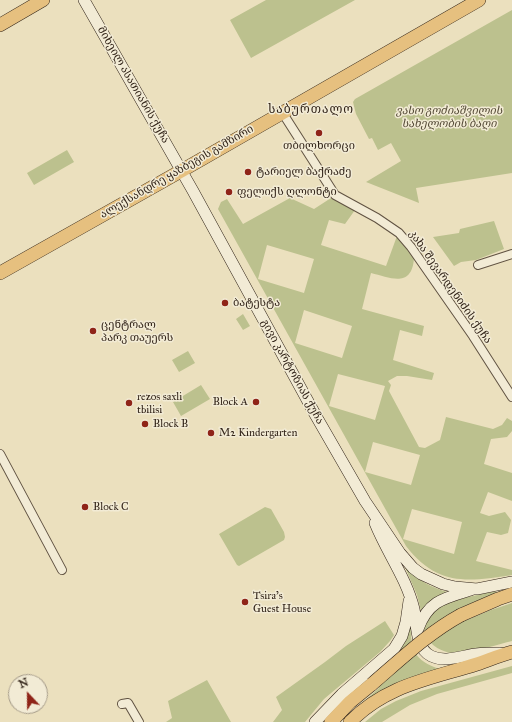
<!DOCTYPE html>
<meta charset="utf-8">
<style>
body{margin:0}
#map{position:relative;width:512px;height:722px;overflow:hidden;background:#ebe0be;font-family:"IM FELL Great Primer",serif}
canvas{display:block}
.north{position:absolute;left:8px;top:674px;width:40px;height:40px;box-sizing:border-box;background:#f2ebd5;border:1px solid #a59b89;border-radius:50%;rotate:338deg;font-size:11px;font-weight:700;line-height:16px;text-align:center;color:#312318}
.north::after{content:'';display:block;margin:auto;width:14px;height:18px;background:#8f2418;clip-path:polygon(50% 0,100% 100%,50% 72%,0 100%)}
</style>
<div id="map">
<canvas width="512" height="722"></canvas>
<div class="north">N</div>
</div>
<script>
const context = document.querySelector('canvas').getContext('2d');
context.lineJoin = 'round';
function paint(path, color) { context.fillStyle = color; context.fill(path, 'evenodd'); }
function trace(path, color, width, dash) { context.strokeStyle = color; context.lineWidth = width; context.lineCap = dash ? 'butt' : 'round'; context.setLineDash(dash || []); context.stroke(path); }
function drawText(font, color, halo, rows, align = 'center') {
  context.font = font + ' "IM FELL Great Primer","Noto Serif Georgian",serif'; context.lineWidth = 3; context.setLineDash([]); context.textBaseline = 'middle'; context.strokeStyle = halo; context.fillStyle = color; for (const [text, x, y, turn = 0] of rows) {
    context.save(); context.translate(x, y); context.rotate((+turn || 0) * Math.PI / 180); context.textAlign = isNaN(turn) ? turn : align; if (halo) context.strokeText(text, 0, 0); context.fillText(text, 0, 0); context.restore();
  }
}
paint(new Path2D(`
 M 266,0 L 355,0 L 251,58 L 230,20 Z
 M 512,10 L 512,173 L 416,188 L 419,203 L 366,182 L 401,161 L 391,143 L 378,150 L 372,138 L 369,139 L 356,114 L 353,102 L 355,99 Z
 M 67,150 L 74,162 L 34,185 L 27,173 Z
 M 290,198 L 314,209 L 331,198 L 355,210 L 345,224 L 329,220 L 321,245 L 386,266 L 397,236 L 414,258 C 412,288 391,278 371,273 L 362,309 L 424,326 L 422,336 L 400,330 L 393,360 L 434,373 L 432,380 L 407,376 L 397,376 L 388,381 L 391,385 L 389,391 L 419,447 L 425,448 L 440,440 L 446,417 L 493,429 L 502,425 L 507,418 L 512,421 L 512,431 L 507,437 L 491,439 L 484,464 L 512,473 L 512,501 L 488,492 L 480,513 L 489,516 L 505,512 L 511,520 L 508,533 L 501,535 L 487,532 L 476,561 L 512,570 L 512,575 C 466,582 437,586 406,546 L 218,209 L 221,202 L 227,199 L 243,224 ZM 267,245 L 314,259 L 304,293 L 258,279 ZM 304,310 L 352,326 L 342,358 L 295,343 ZM 338,374 L 385,386 L 375,420 L 329,406 ZM 373,442 L 420,455 L 411,485 L 365,472 ZM 412,509 L 462,522 L 454,554 L 403,539 Z
 M 494,221 L 504,249 L 476,260 L 461,262 L 454,266 L 433,237 L 459,233 L 460,229 Z
 M 243,314 L 250,326 L 243,330 L 236,319 Z
 M 188,351 L 195,363 L 179,372 L 172,360 Z
 M 201,385 L 210,399 L 181,416 L 173,402 Z
 M 265,507 L 271,509 L 284,532 L 285,537 L 284,540 L 239,566 L 237,565 L 219,534 Z
 M 405,567 C 420,581 431,588 451,593 L 421,611 L 417,595 Z
 M 495,591 L 496,593 L 460,608 L 467,620 L 491,610 L 512,603 L 512,641 C 496,645 468,654 452,653 C 442,652 431,646 427,637 C 410,604 476,596 495,591 Z
 M 385,621 L 394,635 L 390,641 L 380,652 L 324,699 L 305,722 L 273,722 L 282,710 L 276,697 L 325,662 L 346,646 Z
 M 411,624 C 410,649 414,661 440,669 L 397,683 L 361,704 L 379,688 L 369,677 Z
 M 512,666 L 512,673 L 437,694 L 410,705 L 382,722 L 365,722 L 381,709 L 396,701 L 421,691 Z
 M 207,680 L 231,722 L 166,722 L 172,718 L 168,701 Z`), '#bcc18e');
const minor = new Path2D(`
 M 282,112 L 335,195 L 377,218 L 399,233 L 411,247 L 473,336 L 512,397
 M 478,265 L 512,254
 M 0,454 L 62,570
 M 122,704 L 128,703 L 139,722`);
const secondary = new Path2D(`
 M 84,0 L 193,191 L 316,416 L 365,501 L 400,553 L 413,568 L 421,574 L 443,584 L 455,587 L 477,589 L 512,582
 M 375,523 C 387,553 406,577 414,609 C 417,624 415,648 431,656 C 445,663 461,656 476,654 C 484,653 492,653 500,653
 M 418,629 C 428,601 444,598 471,590
 M 315,722 L 342,694 L 394,649 L 402,636 L 406,622 L 409,601`);
const primary = new Path2D(`
 M 0,25 L 43,0
 M 0,273 L 181,171 L 479,0
 M 461,615 L 498,599 L 512,594
 M 331,722 L 350,702 L 372,684
 M 350,722 C 386,685 430,679 477,664 C 489,660 500,655 512,652`);
trace(minor, '#605242', 10);
trace(secondary, '#312318', 12);
trace(primary, '#312318', 14);
trace(minor, '#f2ebd5', 8);
trace(secondary, '#f2ebd5', 11);
trace(primary, '#e6c07f', 13);
const primaryBridge = new Path2D(`
 M 372,684 C 400,660 428,633 461,615`);
trace(primaryBridge, '#312318', 14, []);
trace(primaryBridge, '#e6c07f', 13);
for (const [x, y, r, color] of [
 [319,133,4,"#8f2418"],
 [248,172,4,"#8f2418"],
 [229,192,4,"#8f2418"],
 [225,303,4,"#8f2418"],
 [93,331,4,"#8f2418"],
 [256,402,4,"#8f2418"],
 [129,403,4,"#8f2418"],
 [145,424,4,"#8f2418"],
 [211,433,4,"#8f2418"],
 [85,507,4,"#8f2418"],
 [245,602,4,"#8f2418"]
]) { const dot = new Path2D(); dot.arc(x, y, r, 0, 2 * Math.PI); context.fillStyle = color; context.fill(dot); trace(dot, '#f2ebd5', 1.5); }
drawText('11px', '#312318', '#f2ebd5', [
 ["მიხეილ ასათიანის ქუჩა",133,85,60],
 ["ალექსანდრე ყაზბეგის გამზირი",177,172,-30],
 ["კახა შევარდენიძის ქუჩა",450,287,55],
 ["გივი კარტოზიას ქუჩა",292,372,61]
]);
drawText('italic 11px', '#544a36', '#f2ebd5', [
 ["ვასო გოძიაშვილის",449,111],
 ["სახელობის ბაღი",449,124]
]);
drawText('11px', '#312318', '#f2ebd5', [
 ["თბილხორცი",319,146,"center"],
 ["ტარიელ ბაქრაძე",256,172],
 ["ფელიქს ღლონტი",237,192],
 ["ბატესტა",233,303],
 ["ცენტრალ",101,325],
 ["პარკ თაუერს",101,338],
 ["rezos saxli",137,397],
 ["tbilisi",137,410],
 ["Block A",248,402,"right"],
 ["Block B",153,424],
 ["M2 Kindergarten",219,433],
 ["Block C",93,507],
 ["Tsira's",253,596],
 ["Guest House",253,609]
], 'left');
context.letterSpacing = '1px';
drawText('12px', '#312318', '#f2ebd5', [
 ["საბურთალო",311,110]
]);
context.letterSpacing = '0px';
</script>
